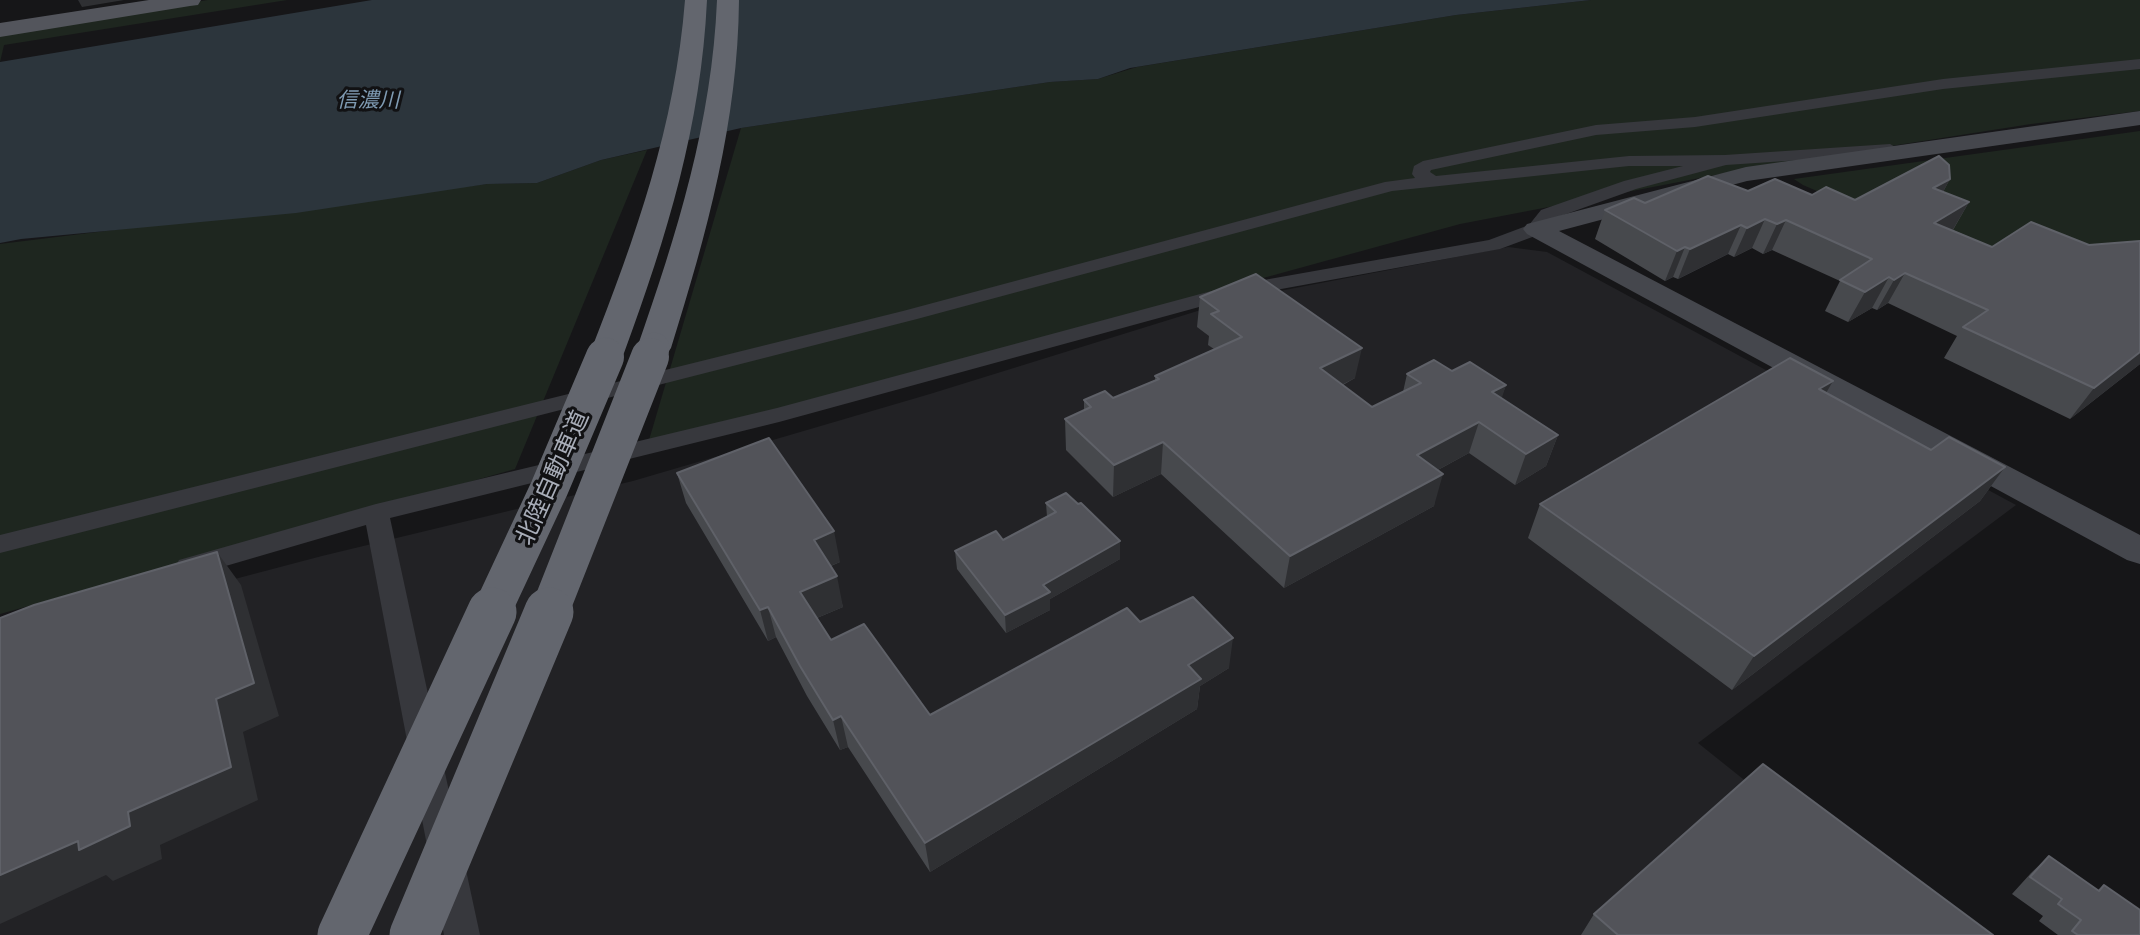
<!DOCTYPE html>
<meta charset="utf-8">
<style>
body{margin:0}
canvas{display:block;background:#161618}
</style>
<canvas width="2140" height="935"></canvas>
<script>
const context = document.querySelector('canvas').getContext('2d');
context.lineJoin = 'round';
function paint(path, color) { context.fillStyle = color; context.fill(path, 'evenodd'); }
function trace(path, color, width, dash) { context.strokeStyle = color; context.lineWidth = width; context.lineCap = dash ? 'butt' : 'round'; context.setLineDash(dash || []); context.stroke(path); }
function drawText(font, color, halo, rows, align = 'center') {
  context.font = font + ' Mulish,"Noto Sans JP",sans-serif'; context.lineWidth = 6; context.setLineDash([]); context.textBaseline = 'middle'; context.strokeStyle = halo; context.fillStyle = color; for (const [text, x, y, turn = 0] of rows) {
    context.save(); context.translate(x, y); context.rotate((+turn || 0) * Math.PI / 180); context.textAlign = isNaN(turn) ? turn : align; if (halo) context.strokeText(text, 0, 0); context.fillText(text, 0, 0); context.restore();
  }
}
paint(new Path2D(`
 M 1508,247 L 1547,252 L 2016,505 L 1698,743 L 1938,935 L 0,935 L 0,641 L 322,556 L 633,481 L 930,394 L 1233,300 Z`), '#222225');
paint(new Path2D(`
 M 208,0 L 287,0 L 4,45 L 0,62 L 0,33 Z
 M 1591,0 L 2140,0 L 2140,111 L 2031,124 L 1757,167 L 1460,224 L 647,447 L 741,128 L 1050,82 L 1098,79 L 1137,67 L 1456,15 Z
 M 2140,131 L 2140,330 L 1803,185 L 1794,179 Z
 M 647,150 L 515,469 L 0,614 L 0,244 L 487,184 L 537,183 L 601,160 Z`), '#1e261f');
paint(new Path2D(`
 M 372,0 L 1591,0 L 1456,15 L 1130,68 L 1098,79 L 1050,82 L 741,128 L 601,160 L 537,183 L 487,184 L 296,213 L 21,239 L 0,243 L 0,62 Z`), '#2c353c');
paint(new Path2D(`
 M 2140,59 L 2140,69 L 1943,89 L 1695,127 L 1596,135 L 1431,170 L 1430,172 L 1436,176 L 1629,156 L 1725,155 L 1890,144 L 1899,149 L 1890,154 L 1726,165 L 1636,189 L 1555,218 L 1543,233 L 1500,249 L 1232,298 L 779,422 L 390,518 L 480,935 L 444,935 L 366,525 L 188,577 L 179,574 L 175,567 L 179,560 L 376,504 L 777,408 L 1230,286 L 1489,240 L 1529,225 L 1541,210 L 1624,181 L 1683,166 L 1629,166 L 1392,191 L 917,319 L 0,553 L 0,535 L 903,311 L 1385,182 L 1415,178 L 1412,174 L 1414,166 L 1423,161 L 1596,125 L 1695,117 L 1943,79 Z`), '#37383d');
paint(new Path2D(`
 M 2140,111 L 2140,125 L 1747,181 L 1559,231 L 2140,535 L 2140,564 L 2127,560 L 1527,234 L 1523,229 L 1527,224 L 1746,167 Z`), '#45474d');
paint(new Path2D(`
 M 149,0 L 201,0 L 198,5 L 190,6 L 0,37 L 0,23 Z`), '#53555c');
paint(new Path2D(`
 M 685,0 L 707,0 C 701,126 667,236 624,353 L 619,360 L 607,363 L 595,360 L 590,353 C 636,236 675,126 685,0 Z
 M 717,0 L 739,0 C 738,121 707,233 671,348 L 666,355 L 654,358 L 642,355 L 637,348 C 677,234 712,122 717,0 Z`), '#63666e');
trace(new Path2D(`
 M 604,359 L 607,353
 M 650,359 L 654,348`), '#63666e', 31);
trace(new Path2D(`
 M 491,613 L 549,489 L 605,357
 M 549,613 L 650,357`), '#63666e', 38);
trace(new Path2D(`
 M 342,935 L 492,612
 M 414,935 L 549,612`), '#63666e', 49);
paint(new Path2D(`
 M 1950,179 L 1943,192 L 1969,202 L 1953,230 L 1992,247 L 2089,245 L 2140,241 L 2140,364 L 2070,419 L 1944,358 L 1957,336 L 1888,303 L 1877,310 L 1872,308 L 1848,322 L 1825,311 L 1840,281 L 1772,250 L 1763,254 L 1752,248 L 1734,257 L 1728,254 L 1678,279 L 1673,277 L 1665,281 L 1595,239 L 1605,210 L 1645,203 L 1748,191 L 1812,195 L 1855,200 Z
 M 1200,297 L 1355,378 L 1343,385 L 1372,407 L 1403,392 L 1407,374 L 1452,371 L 1506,385 L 1501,398 L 1558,435 L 1546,466 L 1515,485 L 1469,453 L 1438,470 L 1434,506 L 1284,588 L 1161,474 L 1113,497 L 1066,450 L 1065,419 L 1084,411 L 1084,400 L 1113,398 L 1155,380 L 1155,376 L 1214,349 L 1208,345 L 1209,336 L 1197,327 Z
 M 1826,393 L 1931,450 L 2005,467 L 1980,501 L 1732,690 L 1528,538 L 1540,504 Z
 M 677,473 L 840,562 L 831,566 L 843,607 L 817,618 L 831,640 L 930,715 L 1140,622 L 1229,668 L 1200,686 L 1197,709 L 930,872 L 848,747 L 840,750 L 807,696 L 776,637 L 768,641 L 686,503 Z
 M 1046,503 L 1120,559 L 1050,599 L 1050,610 L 1006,633 L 957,569 L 955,551 L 1003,540 L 1047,517 Z
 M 2049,856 L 2098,890 L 2104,885 L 2140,935 L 2058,935 L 2039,921 L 2043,916 L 2012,894 L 2031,873 Z
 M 1594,914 L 1993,935 L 1581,935 Z`), '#47494d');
paint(new Path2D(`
 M 78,0 L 124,0 L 82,7 Z
 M 1950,179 L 1934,208 L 1933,188 Z
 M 1969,202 L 1952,231 L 1934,223 Z
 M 1765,219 L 1752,248 L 1734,257 L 1747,228 Z
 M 1786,220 L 1772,250 L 1763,254 L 1777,224 Z
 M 1741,225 L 1728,254 L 1678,279 L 1690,249 Z
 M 1685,247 L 1673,277 L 1665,281 L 1677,251 Z
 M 1905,273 L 1888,303 L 1877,310 L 1894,280 Z
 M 1889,277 L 1872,308 L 1848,322 L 1865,292 Z
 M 1362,348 L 1355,378 L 1314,399 L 1320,368 Z
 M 2140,352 L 2140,364 L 2070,419 L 2094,388 Z
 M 1833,381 L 1814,414 L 1819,389 Z
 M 1506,385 L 1496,416 L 1492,392 Z
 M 1479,422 L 1469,453 L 1408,486 L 1417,455 Z
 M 1558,435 L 1546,466 L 1515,485 L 1526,454 Z
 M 1163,442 L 1161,474 L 1113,497 L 1114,465 Z
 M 2005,467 L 1980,501 L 1732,690 L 1754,656 Z
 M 1443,474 L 1434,506 L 1284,588 L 1290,556 Z
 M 834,531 L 840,562 L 820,570 L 814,540 Z
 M 1120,541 L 1120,559 L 1050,599 L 1050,610 L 1006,633 L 1005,615 L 1043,585 Z
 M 217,552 L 241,585 L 279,716 L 243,732 L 258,800 L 160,845 L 162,859 L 113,881 L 106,875 L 0,924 L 0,875 L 128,812 L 216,699 Z
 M 837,576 L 843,607 L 807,622 L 800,592 Z
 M 768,607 L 776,637 L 768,641 L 760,610 Z
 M 1233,638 L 1229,668 L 1200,686 L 1197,709 L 930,872 L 925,843 L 1188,665 Z
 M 841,716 L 848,747 L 840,750 L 833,720 Z`), '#2f3033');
const building = new Path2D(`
 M 1939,156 L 1949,165 L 1950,179 L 1933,188 L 1969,202 L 1934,223 L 1992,247 L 2031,222 L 2089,245 L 2140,241 L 2140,352 L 2094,388 L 1963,327 L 1988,310 L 1905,273 L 1894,280 L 1889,277 L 1865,292 L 1840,280 L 1872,259 L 1786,220 L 1777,224 L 1765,219 L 1747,228 L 1741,225 L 1690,249 L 1685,247 L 1677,251 L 1605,210 L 1634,198 L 1645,203 L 1708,176 L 1748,191 L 1775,179 L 1812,195 L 1826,187 L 1855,200 Z
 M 1256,274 L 1362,348 L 1320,368 L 1372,407 L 1421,383 L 1407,374 L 1434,360 L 1452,371 L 1470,362 L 1506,385 L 1492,392 L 1558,435 L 1526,454 L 1479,422 L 1417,455 L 1443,474 L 1290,556 L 1163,442 L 1114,465 L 1065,419 L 1091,407 L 1084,400 L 1105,391 L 1113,398 L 1159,379 L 1155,376 L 1242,337 L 1211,314 L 1219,311 L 1200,297 Z
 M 1790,358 L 1833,381 L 1819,389 L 1931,450 L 1949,437 L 2005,467 L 1754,656 L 1540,504 Z
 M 769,438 L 834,531 L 814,540 L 837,576 L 800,592 L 831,640 L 864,624 L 930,715 L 1127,608 L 1140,622 L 1193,597 L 1233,638 L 1188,665 L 1201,679 L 925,843 L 841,716 L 833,720 L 800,666 L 768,607 L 760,610 L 677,473 Z
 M 1066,493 L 1078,504 L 1081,503 L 1120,541 L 1043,585 L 1050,592 L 1005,615 L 955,551 L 996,531 L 1003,540 L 1056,512 L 1046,503 Z
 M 217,552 L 254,683 L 216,699 L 231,767 L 128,812 L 130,826 L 79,850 L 78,841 L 0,875 L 0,618 L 34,605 Z
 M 1763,764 L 1993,935 L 1618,935 L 1594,914 Z
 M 2049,856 L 2099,891 L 2104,885 L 2140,910 L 2140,935 L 2078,935 L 2072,931 L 2081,920 L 2058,904 L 2062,899 L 2030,877 Z`);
paint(building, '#525359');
trace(building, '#5f6168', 2);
drawText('italic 21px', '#7f9bb3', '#111113', [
 ["信濃川",368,101]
]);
drawText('24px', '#a8adb8', '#111113', [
 ["北陸自動車道",553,478,-66]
]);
</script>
